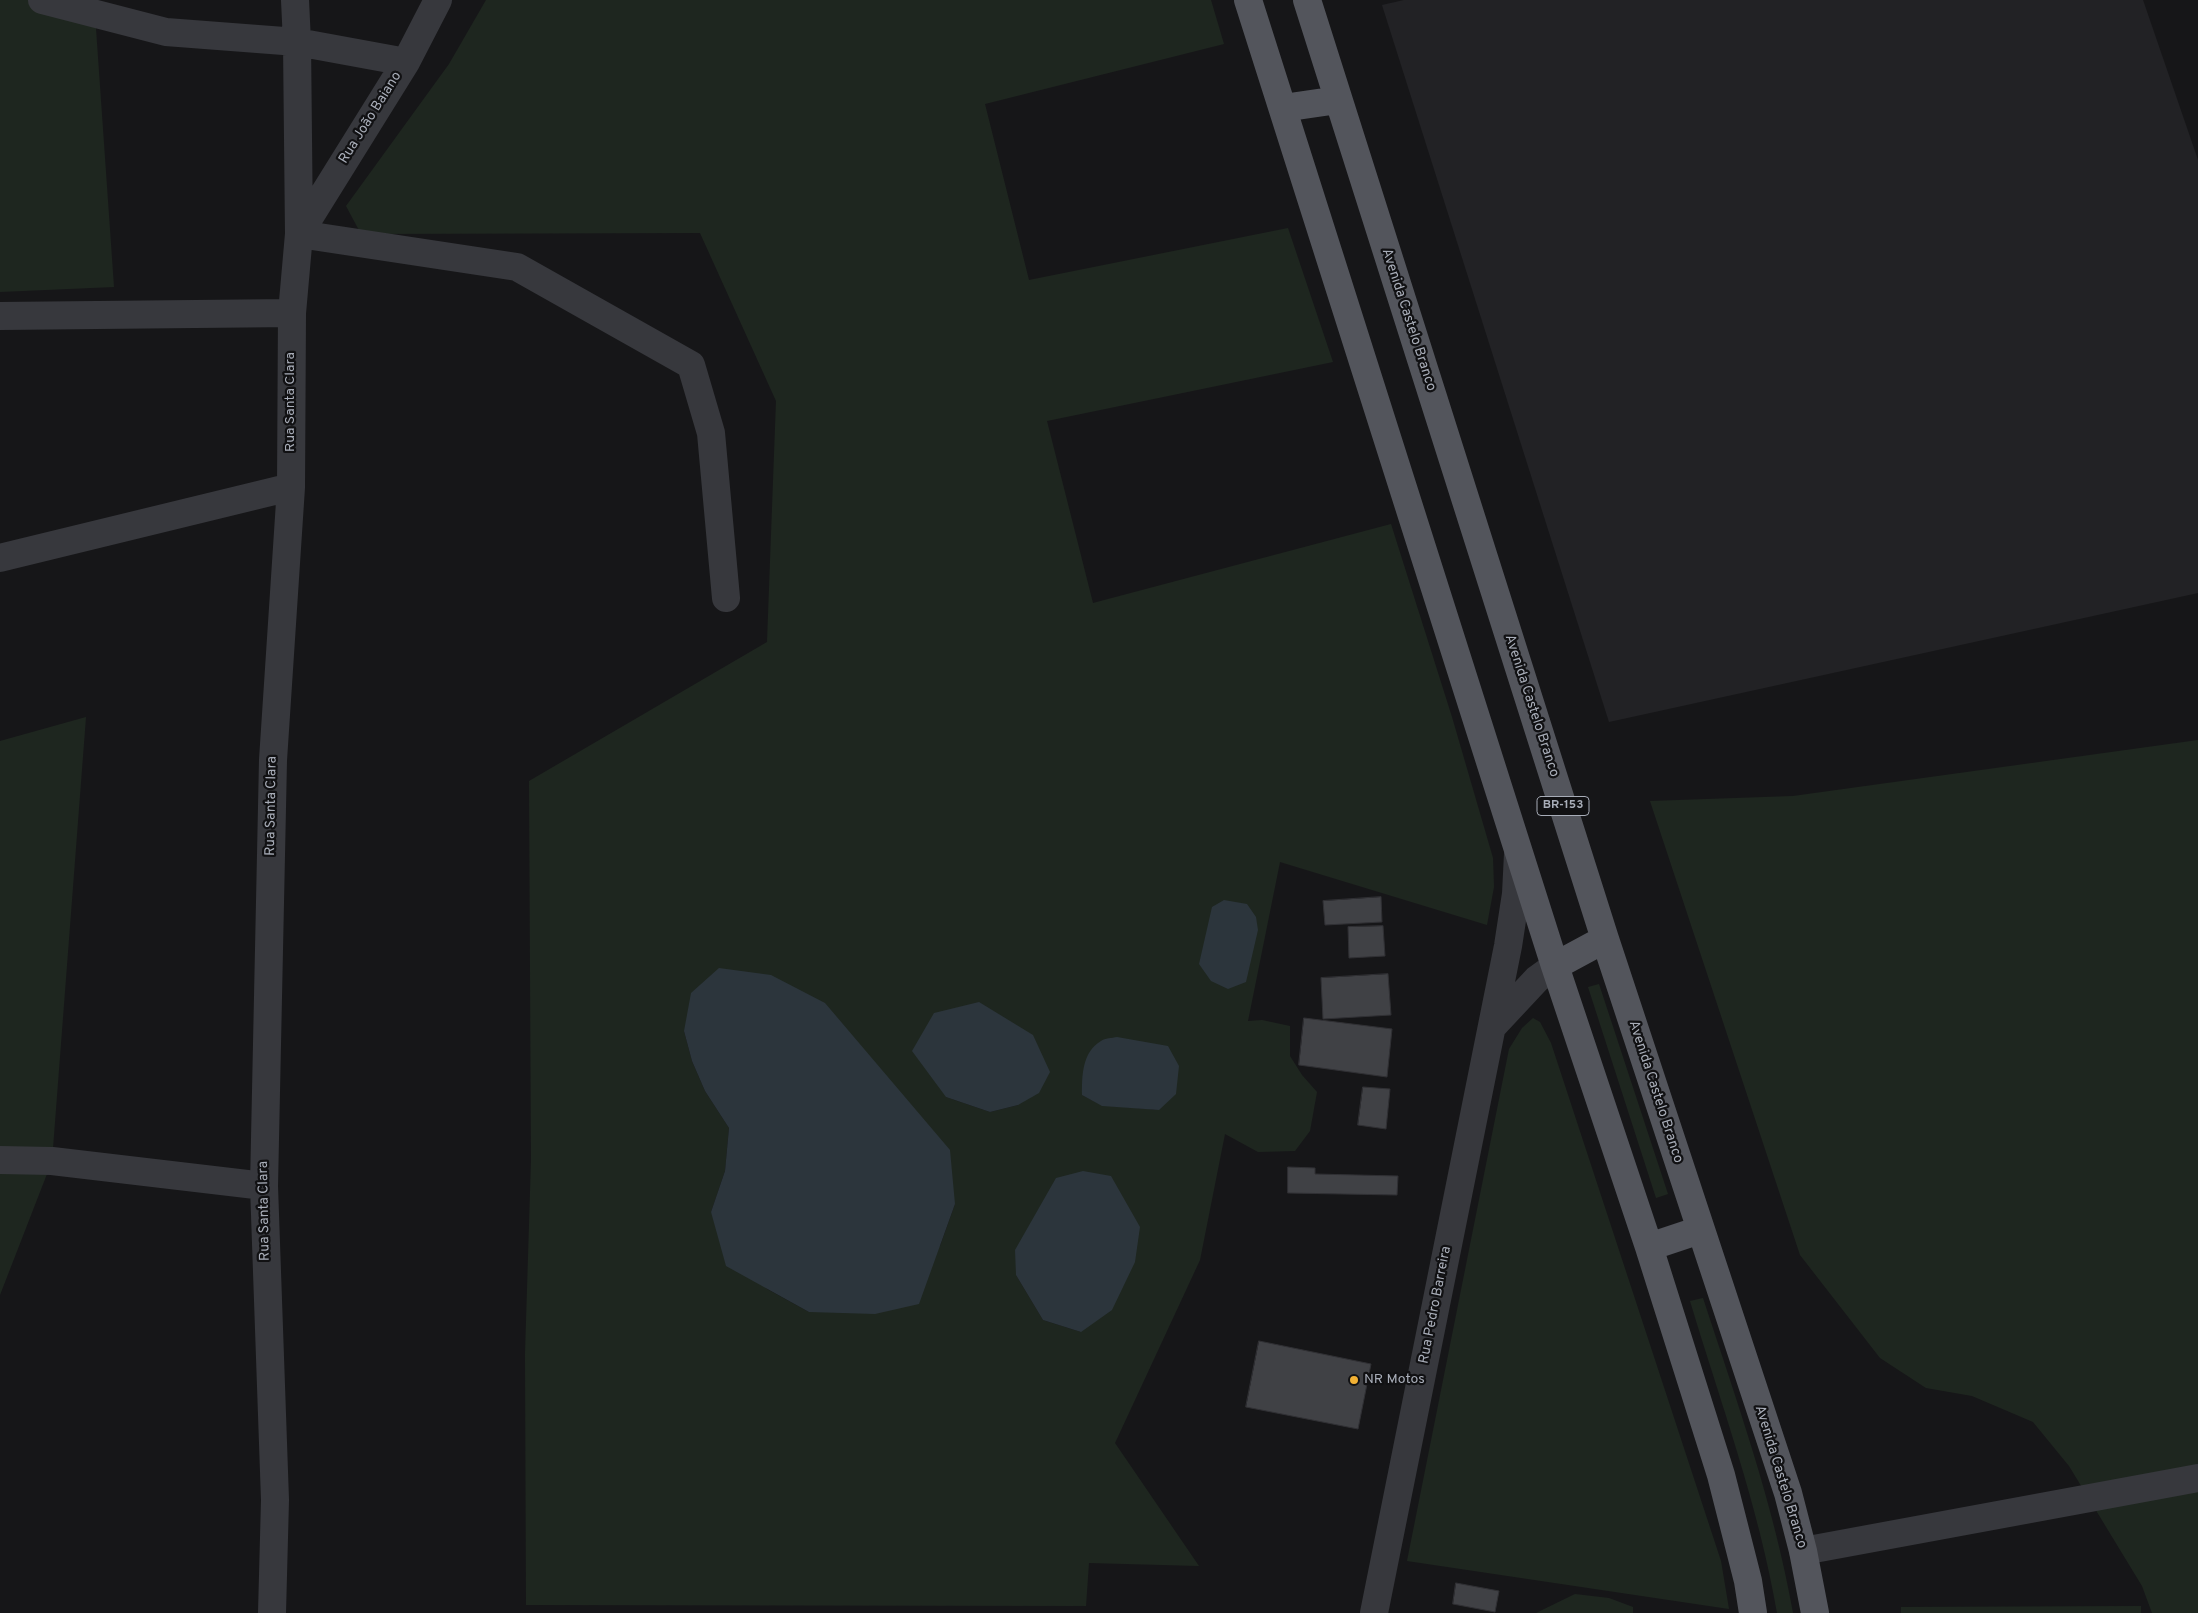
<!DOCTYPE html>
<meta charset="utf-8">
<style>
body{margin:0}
canvas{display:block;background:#161618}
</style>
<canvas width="2198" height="1613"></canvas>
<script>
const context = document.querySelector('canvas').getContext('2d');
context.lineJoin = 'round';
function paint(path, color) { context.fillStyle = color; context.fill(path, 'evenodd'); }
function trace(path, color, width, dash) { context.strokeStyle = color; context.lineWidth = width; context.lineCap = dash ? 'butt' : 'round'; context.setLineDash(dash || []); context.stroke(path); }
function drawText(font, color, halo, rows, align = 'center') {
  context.font = font + ' Overpass,sans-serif'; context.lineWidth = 4.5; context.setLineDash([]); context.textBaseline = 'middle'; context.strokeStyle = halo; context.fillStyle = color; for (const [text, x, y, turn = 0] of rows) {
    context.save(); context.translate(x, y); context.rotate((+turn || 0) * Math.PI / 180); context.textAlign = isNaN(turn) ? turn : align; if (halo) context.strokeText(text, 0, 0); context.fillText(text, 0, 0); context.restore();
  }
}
paint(new Path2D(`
 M 1404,0 L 2143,0 L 2198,160 L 2198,593 L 1609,722 L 1382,5 Z`), '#222225');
paint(new Path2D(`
 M 0,0 L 94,0 L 114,287 L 0,292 Z
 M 486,0 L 1211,0 L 1224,44 L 985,104 L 1029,280 L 1288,228 L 1333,362 L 1047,421 L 1093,603 L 1391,524 L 1452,717 L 1493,858 L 1494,887 L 1487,925 L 1280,862 L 1248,1021 L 1262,1020 L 1290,1026 L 1290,1056 L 1302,1075 L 1317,1092 L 1310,1131 L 1295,1151 L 1258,1152 L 1225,1134 L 1200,1260 L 1115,1443 L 1199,1566 L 1089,1563 L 1086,1606 L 526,1605 L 525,1354 L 531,1160 L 529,781 L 767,642 L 776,401 L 700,233 L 361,234 L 346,206 L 449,64 ZM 684,1031 L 955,1204 L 940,1246 L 809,1312 L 767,1289 L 711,1212 L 725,1171 L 729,1128 L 705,1091 L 692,1061 ZM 1082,1095 L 1159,1110 L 1101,1105 ZM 946,1097 L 1018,1105 L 990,1112 ZM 1016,1275 L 1081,1332 L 1043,1320 Z
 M 86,717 L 52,1161 L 0,1295 L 0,741 Z
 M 2198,740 L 2198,1613 L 2152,1613 L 2142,1586 L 2069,1466 L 2033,1422 L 1972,1396 L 1926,1388 L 1880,1358 L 1800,1255 L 1650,801 L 1793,796 Z
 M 1599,984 L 1668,1194 L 1656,1198 L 1588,987 Z
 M 1533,1018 L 1540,1022 L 1551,1043 L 1721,1561 L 1729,1609 L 1407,1561 L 1509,1049 L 1522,1028 Z
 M 1703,1298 C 1737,1402 1774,1505 1793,1613 L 1777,1613 C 1759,1507 1721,1404 1690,1301 Z
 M 1575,1594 L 1609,1598 L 1633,1607 L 1633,1613 L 1536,1613 Z
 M 2141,1606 L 2141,1613 L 1901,1613 L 1901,1607 Z`), '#1e261f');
paint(new Path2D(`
 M 1224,900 L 1247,904 L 1256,917 L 1258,930 L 1246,982 L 1228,989 L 1211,981 L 1199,964 L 1212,907 Z
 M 719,968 L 771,975 L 825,1003 L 950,1150 L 955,1204 L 919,1304 L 875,1314 L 809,1312 L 726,1266 L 711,1212 L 725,1171 L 729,1128 L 705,1091 L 692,1061 L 684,1031 L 691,993 Z
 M 979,1002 L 1033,1035 L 1050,1072 L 1039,1093 L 1018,1105 L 990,1112 L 946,1097 L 912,1051 L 934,1013 Z
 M 1117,1037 L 1168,1046 L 1179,1066 L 1176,1094 L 1159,1110 L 1102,1106 L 1082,1095 C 1082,1076 1082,1052 1101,1041 C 1105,1038 1112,1038 1117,1037 Z
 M 1083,1171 L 1111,1176 L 1140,1227 L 1135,1262 L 1112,1310 L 1081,1332 L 1043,1320 L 1016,1275 L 1015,1250 L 1056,1178 Z`), '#2c353c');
const building = new Path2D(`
 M 1381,897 L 1382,922 L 1325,925 L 1323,901 Z
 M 1383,926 L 1385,956 L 1349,958 L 1348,927 Z
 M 1388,974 L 1391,1015 L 1323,1019 L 1321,978 Z
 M 1304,1018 L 1392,1029 L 1387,1077 L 1299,1065 Z
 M 1363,1087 L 1390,1089 L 1386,1129 L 1358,1125 Z
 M 1288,1167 L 1315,1168 L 1315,1174 L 1398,1176 L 1397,1195 L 1288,1193 Z
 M 1259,1341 L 1371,1364 L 1358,1429 L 1246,1407 Z
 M 1456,1583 L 1499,1591 L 1495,1612 L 1453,1604 Z`);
paint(building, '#404145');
trace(building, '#303034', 1);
trace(new Path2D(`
 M 42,0 L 166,32 L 297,42 L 406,62
 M 299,234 L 517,267 L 691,365 L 711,433 L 726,598
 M 299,234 L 406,62 L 438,0
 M 0,316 L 292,313
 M 0,558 L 291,487
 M 0,1160 L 52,1161 L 264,1186
 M 1803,1551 L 2198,1478
 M 272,1613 L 275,1500 L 264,1186 L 273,760 L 291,487 L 292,313 L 299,234 L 297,42 L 295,0`), '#37383d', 28);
trace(new Path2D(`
 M 1494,1025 L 1537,979 L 1555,966
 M 1374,1613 L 1508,946 L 1516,894 L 1518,854`), '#37383d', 28);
trace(new Path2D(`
 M 1248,0 L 1555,966 L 1649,1247 L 1721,1475 L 1748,1581 L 1753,1613
 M 1307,0 L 1605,939 L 1788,1493 L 1803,1551 L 1815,1613
 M 1283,108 L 1338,100
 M 1555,966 L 1605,939
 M 1649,1247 L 1700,1230`), '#53555c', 28);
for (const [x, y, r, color] of [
 [1354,1380,5,"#f2b134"]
]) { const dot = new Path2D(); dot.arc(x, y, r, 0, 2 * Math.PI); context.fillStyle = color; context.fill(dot); trace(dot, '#111113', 2); }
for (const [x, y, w] of [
 [1563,806,52]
]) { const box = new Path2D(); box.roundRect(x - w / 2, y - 9.5, w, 19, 4); context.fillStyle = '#111113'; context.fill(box); trace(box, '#a8adb8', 1); }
drawText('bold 12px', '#a8adb8', null, [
 ["BR-153",1563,806]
]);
drawText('14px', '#a8adb8', '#111113', [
 ["Rua João Baiano",371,118,-58],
 ["Avenida Castelo Branco",1408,320,72],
 ["Rua Santa Clara",291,402,-90],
 ["Avenida Castelo Branco",1531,706,72],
 ["Rua Santa Clara",272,806,-89],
 ["Avenida Castelo Branco",1655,1092,72],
 ["Rua Santa Clara",265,1211,-91],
 ["Rua Pedro Barreira",1436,1305,-79],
 ["Avenida Castelo Branco",1780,1477,73]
]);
drawText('14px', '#a8adb8', '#111113', [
 ["NR Motos",1364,1380]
], 'left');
</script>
